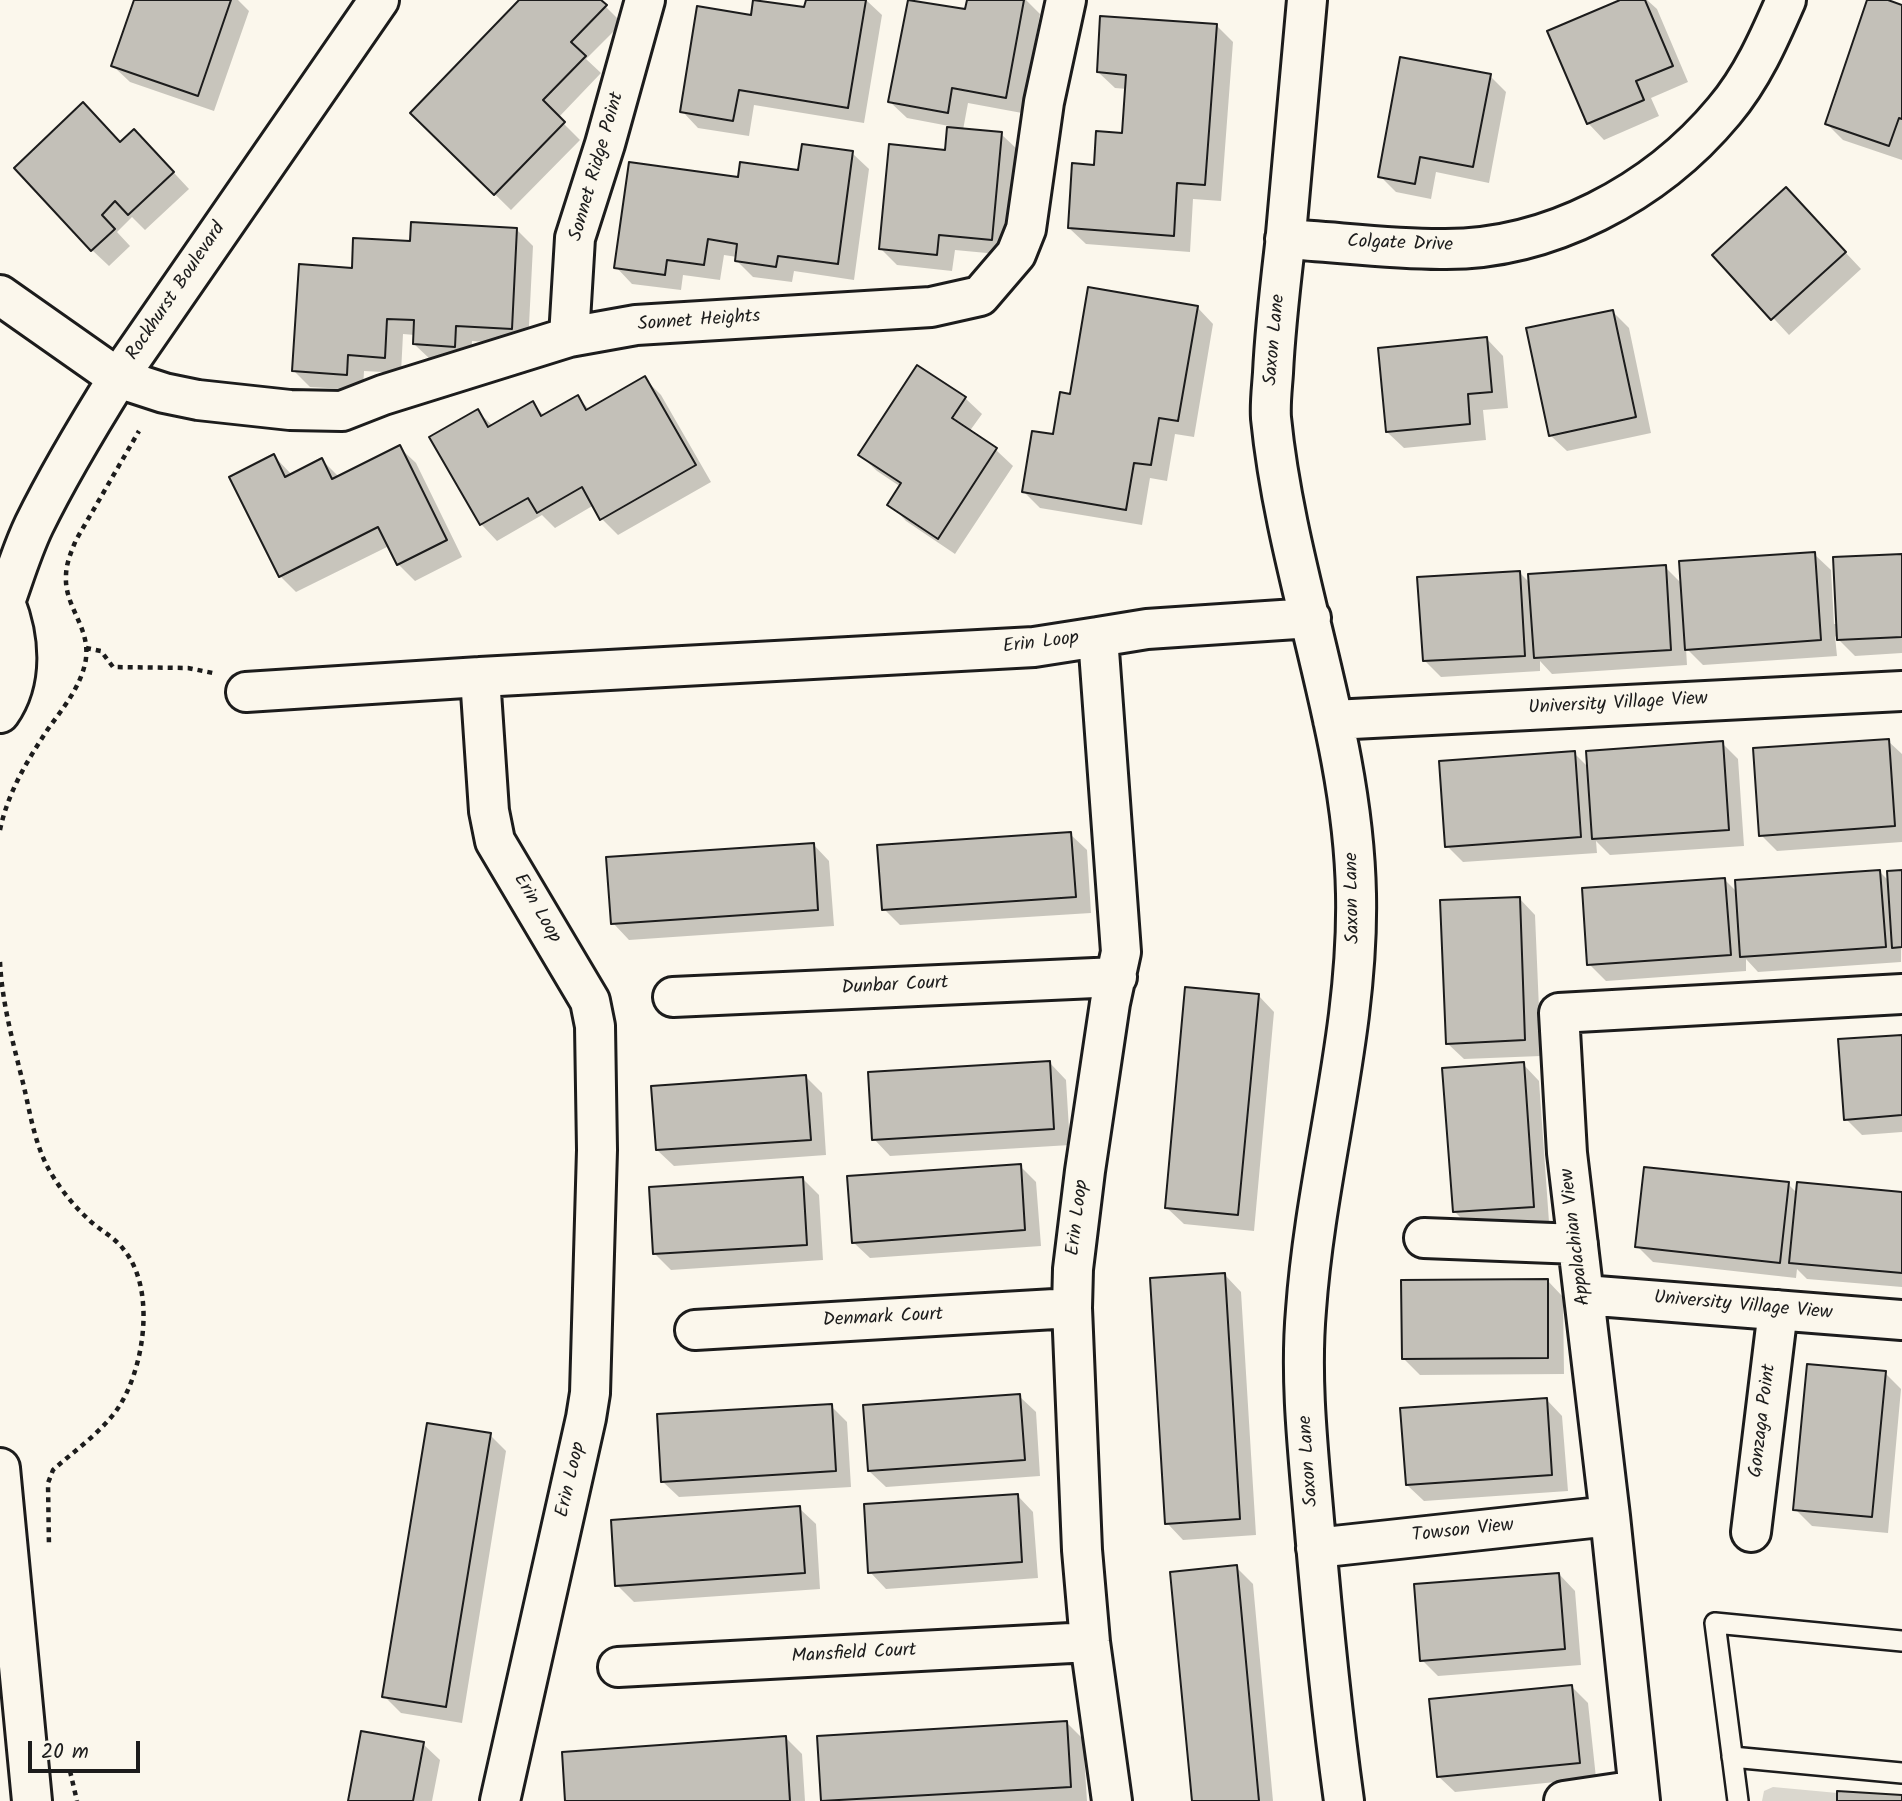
<!DOCTYPE html>
<style>
body{margin:0}
#map{position:relative;width:1902px;height:1801px;overflow:hidden;background:#fbf7ec;font-family:Kalam,sans-serif}
canvas{display:block}
.scale{position:absolute;left:28px;top:1741px;width:112px;height:32px;box-sizing:border-box;border:4px solid #1c1c1c;border-top:0;padding-left:9px;font-size:21px;line-height:24px;white-space:nowrap;color:#1c1c1c;-webkit-text-stroke:5px #fbf7ec;paint-order:stroke}
</style>
<div id="map">
<canvas width="1902" height="1801"></canvas>
<div class="scale">20 m</div>
</div>
<script>
const context = document.querySelector('canvas').getContext('2d');
context.lineJoin = 'round';
function paint(path, color) { context.fillStyle = color; context.fill(path, 'evenodd'); }
function trace(path, color, width, dash) { context.strokeStyle = color; context.lineWidth = width; context.lineCap = dash ? 'butt' : 'round'; context.setLineDash(dash || []); context.stroke(path); }
function drawText(font, color, halo, rows, align = 'center') {
  context.font = font + ' Kalam,sans-serif'; context.lineWidth = 6; context.setLineDash([]); context.textBaseline = 'middle'; context.strokeStyle = halo; context.fillStyle = color; for (const [text, x, y, turn = 0] of rows) {
    context.save(); context.translate(x, y); context.rotate((+turn || 0) * Math.PI / 180); context.textAlign = isNaN(turn) ? turn : align; if (halo) context.strokeText(text, 0, 0); context.fillText(text, 0, 0); context.restore();
  }
}
paint(new Path2D(`
 M 1773,1787 L 1902,1799 L 1902,1801 L 1762,1801 L 1764,1791 Z`), '#dad7ce');
paint(new Path2D(`
 M 136,0 L 238,0 L 249,11 L 214,111 L 130,82 L 113,66 Z
 M 521,0 L 599,0 L 622,23 L 586,59 L 601,73 L 558,118 L 580,140 L 511,210 L 412,113 Z
 M 755,0 L 806,9 L 807,0 L 866,0 L 882,15 L 864,123 L 754,105 L 749,136 L 698,128 L 682,111 L 752,17 Z
 M 909,0 L 967,11 L 969,0 L 1026,0 L 1040,14 L 1022,113 L 968,103 L 963,130 L 1001,134 L 1018,150 L 1008,255 L 955,250 L 952,271 L 897,265 L 881,249 L 946,152 L 949,126 L 907,118 L 890,102 Z
 M 1624,0 L 1647,0 L 1657,9 L 1688,82 L 1651,98 L 1659,116 L 1604,140 L 1588,123 Z
 M 1869,0 L 1883,0 L 1902,6 L 1902,160 L 1843,140 L 1827,124 Z
 M 1217,26 L 1233,42 L 1221,201 L 1193,199 L 1190,252 L 1086,244 L 1069,228 L 1095,167 L 1124,134 L 1127,89 L 1115,88 L 1098,72 Z
 M 1490,76 L 1506,92 L 1489,183 L 1436,172 L 1431,199 L 1396,192 L 1380,176 Z
 M 121,144 L 150,147 L 189,189 L 145,230 L 132,217 L 117,232 L 130,246 L 109,266 L 92,250 Z
 M 852,153 L 869,169 L 854,280 L 794,271 L 792,282 L 753,277 L 737,261 L 737,257 L 724,255 L 720,280 L 683,275 L 681,290 L 632,284 L 616,267 L 740,179 L 800,172 Z
 M 1802,206 L 1861,269 L 1789,335 L 1715,255 Z
 M 517,230 L 533,246 L 528,345 L 472,341 L 471,362 L 431,360 L 414,344 L 415,335 L 403,334 L 401,373 L 364,371 L 363,390 L 310,387 L 294,371 L 353,270 L 411,243 Z
 M 1197,307 L 1213,324 L 1194,437 L 1175,434 L 1167,481 L 1150,478 L 1142,525 L 1040,508 L 1024,492 L 1055,436 L 1072,396 Z
 M 1613,312 L 1629,328 L 1651,433 L 1567,451 L 1550,435 Z
 M 1487,339 L 1503,356 L 1508,408 L 1483,410 L 1486,440 L 1404,448 L 1387,432 Z
 M 918,367 L 965,398 L 982,414 L 969,432 L 996,450 L 1013,466 L 955,554 L 906,521 L 890,504 L 901,487 L 877,471 L 860,455 Z
 M 645,379 L 661,395 L 711,482 L 618,535 L 602,519 L 594,505 L 555,528 L 542,515 L 497,541 L 481,524 L 477,411 L 493,426 L 532,404 L 545,416 L 577,397 L 590,410 Z
 M 399,447 L 416,463 L 462,557 L 415,581 L 398,564 L 389,546 L 296,592 L 280,576 L 274,456 L 292,475 L 322,460 L 339,477 Z
 M 1814,554 L 1831,570 L 1834,624 L 1838,624 L 1902,556 L 1902,653 L 1855,656 L 1835,636 L 1837,656 L 1703,665 L 1686,648 L 1687,665 L 1552,674 L 1540,661 L 1540,671 L 1441,677 L 1424,660 L 1519,572 L 1531,584 L 1665,567 L 1682,584 Z
 M 1888,741 L 1902,754 L 1902,842 L 1777,851 L 1761,835 Z
 M 1722,743 L 1738,759 L 1744,846 L 1610,855 L 1596,841 L 1597,853 L 1463,862 L 1447,846 L 1574,753 L 1588,767 Z
 M 1070,834 L 1087,850 L 1091,913 L 900,925 L 884,909 Z
 M 813,844 L 829,861 L 834,926 L 629,940 L 613,923 Z
 M 1880,872 L 1889,881 L 1902,872 L 1901,962 L 1758,972 L 1746,959 L 1746,971 L 1606,981 L 1589,964 L 1725,880 L 1738,893 Z
 M 1519,898 L 1535,915 L 1541,1056 L 1464,1059 L 1447,1043 Z
 M 1258,995 L 1274,1012 L 1254,1231 L 1184,1224 L 1167,1208 Z
 M 1902,1036 L 1902,1132 L 1862,1135 L 1846,1119 Z
 M 1050,1063 L 1066,1080 L 1070,1145 L 890,1156 L 874,1139 Z
 M 1523,1064 L 1539,1081 L 1549,1222 L 1471,1228 L 1454,1211 Z
 M 805,1076 L 822,1093 L 826,1155 L 674,1166 L 657,1150 Z
 M 1020,1166 L 1036,1182 L 1041,1246 L 870,1258 L 853,1242 Z
 M 803,1179 L 819,1195 L 823,1260 L 671,1270 L 655,1254 Z
 M 1788,1184 L 1797,1193 L 1902,1194 L 1902,1287 L 1807,1279 L 1797,1269 L 1796,1278 L 1653,1262 L 1637,1246 Z
 M 1225,1275 L 1241,1292 L 1256,1535 L 1183,1540 L 1167,1523 Z
 M 1547,1280 L 1563,1297 L 1564,1374 L 1420,1375 L 1403,1358 Z
 M 1885,1373 L 1901,1389 L 1888,1533 L 1812,1526 L 1795,1509 Z
 M 1019,1396 L 1036,1412 L 1040,1476 L 886,1487 L 869,1471 Z
 M 1546,1399 L 1562,1416 L 1568,1491 L 1424,1501 L 1407,1485 Z
 M 831,1406 L 847,1422 L 851,1487 L 679,1497 L 662,1481 Z
 M 490,1435 L 506,1451 L 462,1723 L 401,1713 L 384,1696 Z
 M 1017,1495 L 1033,1512 L 1038,1578 L 886,1589 L 870,1572 Z
 M 799,1508 L 816,1524 L 820,1589 L 634,1602 L 617,1585 Z
 M 1236,1567 L 1253,1584 L 1273,1801 L 1193,1801 Z
 M 1559,1574 L 1575,1591 L 1581,1665 L 1438,1676 L 1422,1660 Z
 M 1572,1687 L 1588,1703 L 1596,1778 L 1455,1792 L 1438,1776 Z
 M 1066,1722 L 1083,1739 L 1087,1801 L 823,1801 L 819,1737 Z
 M 786,1738 L 802,1754 L 805,1801 L 567,1801 Z
 M 423,1744 L 440,1760 L 432,1801 L 350,1801 Z`), '#0003');
const building = new Path2D(`
 M 134,0 L 231,0 L 198,96 L 111,66 Z
 M 519,0 L 601,0 L 607,5 L 571,42 L 586,56 L 543,100 L 565,122 L 494,195 L 410,113 Z
 M 753,0 L 804,7 L 806,0 L 866,0 L 848,108 L 739,90 L 733,121 L 680,112 L 697,6 L 751,15 Z
 M 908,0 L 965,9 L 967,0 L 1024,0 L 1006,98 L 952,88 L 948,113 L 888,102 Z
 M 1620,0 L 1645,0 L 1673,66 L 1636,81 L 1644,100 L 1587,124 L 1547,31 Z
 M 1867,0 L 1888,0 L 1902,5 L 1902,119 L 1899,118 L 1889,146 L 1825,124 Z
 M 1100,16 L 1217,24 L 1205,185 L 1177,183 L 1174,236 L 1068,228 L 1072,163 L 1094,165 L 1096,131 L 1122,133 L 1126,75 L 1097,72 Z
 M 1400,57 L 1491,74 L 1473,167 L 1420,157 L 1415,184 L 1378,177 Z
 M 83,102 L 120,142 L 134,129 L 174,172 L 128,215 L 115,201 L 102,215 L 115,229 L 91,251 L 14,168 Z
 M 947,127 L 1002,132 L 992,240 L 939,235 L 937,255 L 879,249 L 889,144 L 945,150 Z
 M 802,144 L 853,151 L 838,264 L 778,256 L 776,267 L 735,261 L 737,244 L 708,239 L 704,265 L 667,260 L 665,275 L 614,268 L 629,162 L 738,177 L 740,162 L 798,170 Z
 M 1786,187 L 1846,252 L 1771,320 L 1712,255 Z
 M 411,222 L 517,228 L 512,329 L 456,326 L 455,347 L 413,344 L 414,320 L 387,319 L 385,358 L 348,355 L 347,375 L 292,371 L 299,264 L 352,268 L 353,238 L 410,241 Z
 M 1088,287 L 1198,306 L 1178,421 L 1159,418 L 1151,465 L 1134,463 L 1126,510 L 1022,492 L 1032,431 L 1053,434 L 1060,392 L 1070,394 Z
 M 1613,310 L 1636,417 L 1549,436 L 1526,328 Z
 M 1487,337 L 1492,392 L 1468,394 L 1470,424 L 1386,432 L 1378,348 Z
 M 917,365 L 966,397 L 952,418 L 997,448 L 938,539 L 887,505 L 901,483 L 858,455 Z
 M 645,376 L 696,465 L 600,520 L 582,487 L 537,513 L 528,498 L 480,525 L 429,437 L 478,409 L 488,427 L 533,401 L 541,416 L 578,395 L 586,410 Z
 M 400,445 L 447,540 L 397,565 L 378,527 L 279,577 L 229,477 L 274,454 L 285,477 L 322,458 L 332,479 Z
 M 1815,552 L 1821,640 L 1685,650 L 1679,561 Z
 M 1902,554 L 1902,637 L 1837,640 L 1833,557 Z
 M 1666,565 L 1671,650 L 1534,658 L 1528,574 Z
 M 1520,571 L 1525,656 L 1423,661 L 1417,577 Z
 M 1889,739 L 1895,826 L 1759,836 L 1753,748 Z
 M 1723,741 L 1729,830 L 1592,839 L 1586,751 Z
 M 1575,751 L 1581,837 L 1445,847 L 1439,761 Z
 M 1071,832 L 1076,897 L 882,910 L 877,845 Z
 M 814,843 L 818,910 L 611,924 L 606,857 Z
 M 1880,870 L 1886,947 L 1740,957 L 1735,880 Z
 M 1902,870 L 1902,947 L 1892,948 L 1887,871 Z
 M 1725,878 L 1731,955 L 1587,965 L 1582,888 Z
 M 1520,897 L 1525,1040 L 1446,1044 L 1440,900 Z
 M 1185,987 L 1259,994 L 1238,1215 L 1165,1208 Z
 M 1902,1035 L 1902,1115 L 1844,1120 L 1838,1039 Z
 M 1050,1061 L 1054,1129 L 872,1140 L 868,1072 Z
 M 1524,1062 L 1534,1207 L 1453,1212 L 1442,1068 Z
 M 806,1075 L 811,1140 L 656,1150 L 651,1086 Z
 M 1021,1164 L 1025,1230 L 852,1243 L 847,1176 Z
 M 1644,1167 L 1789,1182 L 1780,1263 L 1635,1247 Z
 M 803,1177 L 807,1245 L 653,1254 L 649,1187 Z
 M 1797,1182 L 1902,1192 L 1902,1273 L 1789,1263 Z
 M 1225,1273 L 1240,1519 L 1165,1524 L 1150,1278 Z
 M 1548,1279 L 1548,1358 L 1402,1359 L 1401,1280 Z
 M 1807,1364 L 1886,1371 L 1872,1517 L 1793,1510 Z
 M 1020,1394 L 1025,1460 L 868,1471 L 863,1405 Z
 M 1547,1398 L 1552,1475 L 1406,1485 L 1400,1408 Z
 M 832,1404 L 836,1471 L 661,1482 L 657,1414 Z
 M 427,1423 L 491,1433 L 446,1707 L 382,1697 Z
 M 1018,1494 L 1022,1562 L 868,1573 L 864,1504 Z
 M 800,1506 L 805,1573 L 615,1586 L 611,1520 Z
 M 1237,1565 L 1259,1801 L 1192,1801 L 1170,1572 Z
 M 1559,1573 L 1565,1649 L 1420,1661 L 1414,1584 Z
 M 1572,1685 L 1580,1763 L 1437,1777 L 1429,1699 Z
 M 1067,1721 L 1071,1787 L 821,1801 L 817,1736 Z
 M 361,1731 L 424,1742 L 413,1801 L 348,1801 Z
 M 786,1736 L 790,1801 L 565,1801 L 562,1752 Z
 M 1837,1791 L 1902,1795 L 1902,1801 L 1837,1801 Z`);
paint(building, '#c3c0b8');
trace(building, '#1c1c1c', 2);
const service = new Path2D(`
 M 1732,1757 L 1902,1773
 M 1738,1801 L 1715,1623 L 1902,1641`);
const minor = new Path2D(`
 M 1307,0 C 1300,82 1293,164 1285,245 C 1280,288 1275,330 1273,373 C 1272,388 1270,403 1271,418 C 1287,579 1353,731 1356,894 C 1359,1034 1316,1170 1306,1310 C 1300,1379 1308,1450 1314,1520 C 1322,1614 1331,1708 1344,1801
 M 1285,239 C 1337,242 1389,249 1440,249 C 1548,251 1656,193 1724,111 C 1752,78 1769,39 1786,0
 M 0,295 L 118,378 L 164,393 L 198,400 L 290,410 L 342,411 L 383,395 L 569,337 L 636,325 L 931,307 L 980,296 L 1016,254 L 1026,229 L 1044,102 L 1066,0
 M 569,337 L 575,238 L 605,144 L 645,0
 M 1098,637 L 1147,629 L 1311,618
 M 246,692 L 480,677
 M 0,713 C 23,680 19,638 5,602 C 14,577 22,550 34,525 C 59,474 88,426 118,378 L 379,0
 M 1333,720 L 1902,691
 M 673,997 L 1117,977
 M 1424,1238 L 1578,1244
 M 1584,1295 L 1902,1320
 M 695,1330 L 1072,1308
 M 0,1468 L 32,1801
 M 1751,1532 L 1778,1310
 M 1316,1548 L 1610,1516
 M 618,1667 L 1090,1642
 M 500,1801 L 586,1418 L 590,1393 L 597,1150 L 595,1026 L 590,1001 L 495,841 L 489,811 L 480,677 L 1034,647 L 1098,637 L 1121,952 L 1110,1003 L 1085,1171 L 1073,1269 L 1072,1308 L 1082,1550 L 1090,1642 L 1112,1801
 M 1564,1801 L 1638,1790
 M 1640,1801 L 1610,1516 L 1567,1153 L 1559,1013 L 1902,994`);
trace(service, '#1c1c1c', 24);
trace(minor, '#1c1c1c', 44);
trace(new Path2D(`
 M 86,648 L 101,651 L 113,667 L 188,668 L 213,673
 M 0,830 C 8,792 27,761 48,729 C 63,708 79,689 85,664 C 93,629 64,608 66,576 C 66,564 71,552 76,540 L 139,431
 M 0,962 C 2,1004 14,1046 24,1087 C 30,1113 34,1139 46,1164 C 56,1184 72,1204 88,1219 C 99,1230 115,1237 124,1250 C 157,1290 144,1372 116,1411 C 99,1434 74,1451 53,1470 L 48,1483 L 49,1547
 M 70,1771 L 77,1801`), '#1c1c1c', 4.5, [5, 5]);
trace(service, '#fbf7ec', 19);
trace(minor, '#fbf7ec', 38);
drawText('19px', '#1c1c1c', '#fbf7ec', [
 ["Sonnet Ridge Point",598,167,-74],
 ["Colgate Drive",1400,245,2],
 ["Rockhurst Boulevard",177,292,-56],
 ["Sonnet Heights",699,322,-4],
 ["Saxon Lane",1276,340,-85],
 ["Erin Loop",1041,644,-7],
 ["University Village View",1618,705,-3],
 ["Saxon Lane",1354,898,-91],
 ["Erin Loop",536,909,60],
 ["Dunbar Court",895,987,-3],
 ["Erin Loop",1079,1218,-83],
 ["Appalachian View",1577,1237,-97],
 ["University Village View",1743,1307,5],
 ["Denmark Court",883,1319,-3],
 ["Gonzaga Point",1764,1421,-83],
 ["Saxon Lane",1310,1461,-94],
 ["Erin Loop",572,1480,-77],
 ["Towson View",1463,1532,-6],
 ["Mansfield Court",854,1655,-3]
]);
</script>
